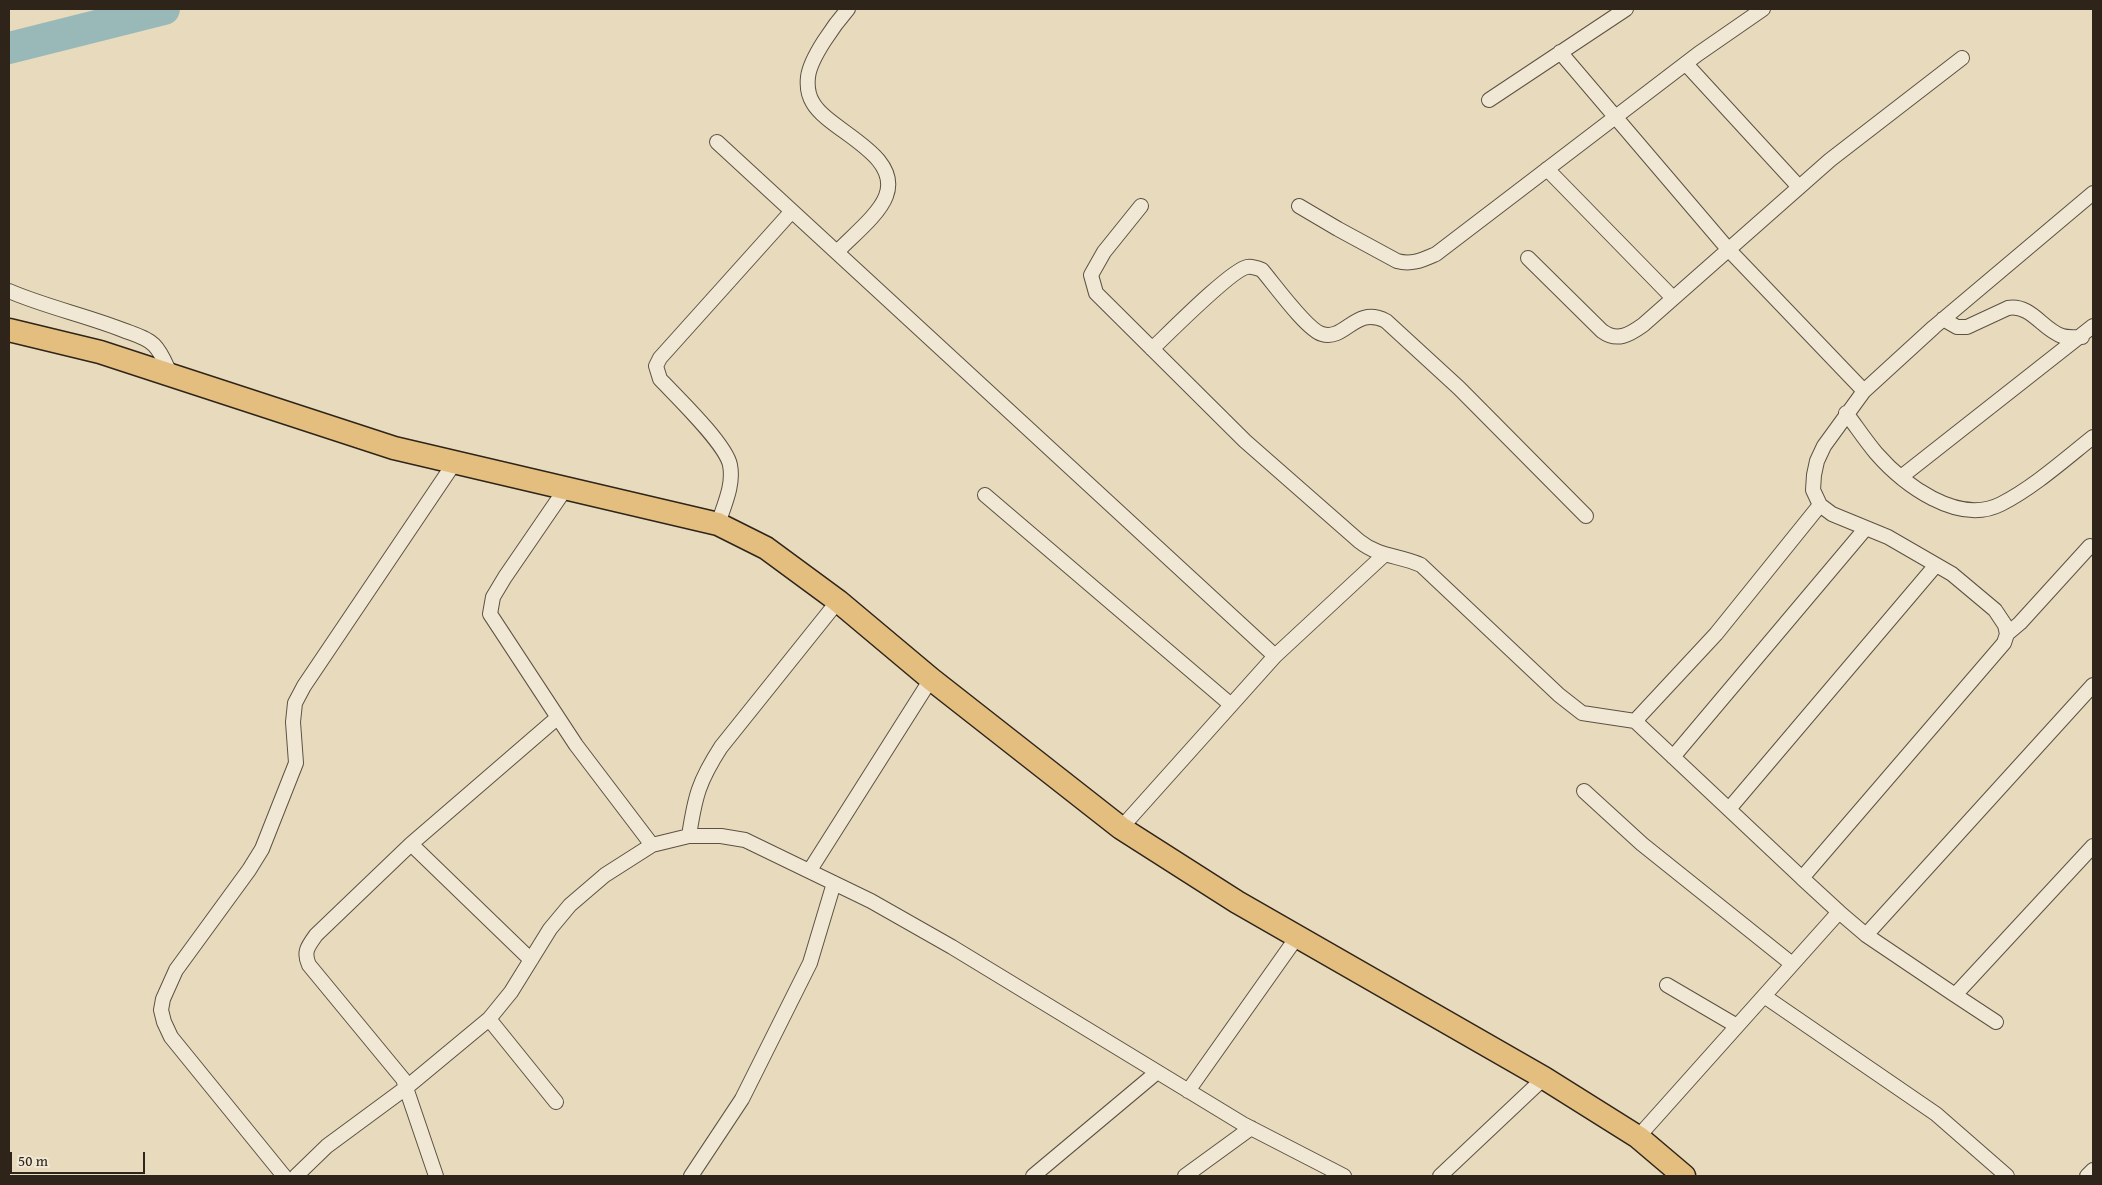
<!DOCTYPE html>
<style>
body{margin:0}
#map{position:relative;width:2102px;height:1185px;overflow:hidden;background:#e8dbbd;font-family:"Gentium Book Plus",serif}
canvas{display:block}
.frame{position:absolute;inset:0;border:10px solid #2e241a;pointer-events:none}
.scale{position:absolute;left:10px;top:1152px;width:135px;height:22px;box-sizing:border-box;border:2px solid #2e241a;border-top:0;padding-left:6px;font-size:15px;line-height:18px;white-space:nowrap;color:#2e241a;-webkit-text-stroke:4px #f0e8d4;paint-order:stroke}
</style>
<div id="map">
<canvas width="2102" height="1185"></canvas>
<div class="frame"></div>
<div class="scale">50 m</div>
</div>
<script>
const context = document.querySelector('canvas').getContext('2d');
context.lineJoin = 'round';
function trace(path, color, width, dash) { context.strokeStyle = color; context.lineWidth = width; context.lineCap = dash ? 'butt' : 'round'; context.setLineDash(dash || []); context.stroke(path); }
trace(new Path2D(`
 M 9,48 L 164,9`), '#99b9b9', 32);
const minor = new Path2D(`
 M 1560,52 L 1728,249 L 1864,391
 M 1686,64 L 1799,187
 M 1489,100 L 1626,9
 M 717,142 L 1275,656
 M 1547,169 L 1673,298
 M 1141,206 L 1104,252 L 1091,275 L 1096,293 L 1245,441 L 1359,541 C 1379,557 1398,555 1421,565 L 1559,695 L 1582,713 L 1635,721 L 1802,878
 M 1299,206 L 1338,229 L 1397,261 C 1412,265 1422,260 1436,254 L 1698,54 L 1763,9
 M 837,252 C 851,237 879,215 886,196 C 902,154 829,131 813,103 C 808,95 807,86 808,77 C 810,58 835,24 848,9
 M 1528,258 L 1602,331 C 1617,342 1629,335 1643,325 L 1830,160 L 1962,58
 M 9,291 C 46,307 85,315 123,330 C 133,334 146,337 154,345 C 162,353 166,365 171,375
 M 1943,319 L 1957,327 L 1967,327 L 2008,308 C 2031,304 2043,330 2062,336 C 2068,338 2076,337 2082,337
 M 1152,349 C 1168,334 1231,270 1247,267 C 1252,266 1257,268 1262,270 C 1274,284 1307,330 1322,334 C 1346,341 1355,305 1386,321 L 1459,388 L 1586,516
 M 1846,413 C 1856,426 1865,440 1876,453 C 1903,484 1958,526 2001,504 C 2034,487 2064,460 2093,437
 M 1901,477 L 2093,326
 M 566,488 L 505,577 L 493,597 L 490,614 L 576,745 L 652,845
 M 985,495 L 1230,704
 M 718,524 C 724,505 734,485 730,465 C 726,444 676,396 660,379 L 656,366 L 660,358 L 792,211
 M 2007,634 L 2020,623 L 2090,546
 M 1635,721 L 1716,634 L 1820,505
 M 1673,757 L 1866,528
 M 1584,791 L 1642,844 L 1792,964
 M 1729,809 L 1936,565
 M 1121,828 L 1275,656 L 1384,555
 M 689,836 C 695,796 699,781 721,747 L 838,601
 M 411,844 L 531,960
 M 810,870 L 931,679
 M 1839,912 L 1866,935 L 1955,995 L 2093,846
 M 1866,935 L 2093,685
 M 1667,985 L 1737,1026
 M 1955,995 L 1996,1022
 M 1764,996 L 1936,1114 L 2007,1176
 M 489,1019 L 556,1102
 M 1188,1091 L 1297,937
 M 1638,1137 L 1839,912 L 1802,878 L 1992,657 L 2004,643 L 2007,634 L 2005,625 L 1995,610 L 1952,574 L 1888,537 L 1832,514 L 1820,505 L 1813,490 L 1814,475 L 1817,461 L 1824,446 L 1864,391 L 1934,327 L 2093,193
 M 284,1176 L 171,1037 L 164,1022 L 161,1010 L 163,999 L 176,970 L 249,870 L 262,849 L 296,763 L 293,722 L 295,703 L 304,686 L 455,462
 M 296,1176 L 327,1146 L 407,1087 L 489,1019 L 511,992 L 550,929 L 570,905 L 605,875 L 652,845 L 689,836 L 721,836 L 745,840 L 871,901 L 952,947 L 1243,1124 L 1344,1176
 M 436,1176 L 403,1079 L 309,965 C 303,952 308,946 316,935 L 411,844 L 557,718
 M 691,1176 L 742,1099 L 810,963 L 834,883
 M 1033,1176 L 1156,1073
 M 1185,1176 L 1251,1128
 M 1440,1176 L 1544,1078
 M 2087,1176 L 2093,1170`);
const primary = new Path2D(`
 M 9,330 L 100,352 L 394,448 L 718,524 L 766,548 L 838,601 L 931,679 L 1121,828 L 1237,902 L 1544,1078 L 1638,1137 L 1684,1176`);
trace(minor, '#5c5243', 16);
trace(primary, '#2e241a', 25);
trace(minor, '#f0e8d4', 14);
trace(primary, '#e4be7e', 22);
</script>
